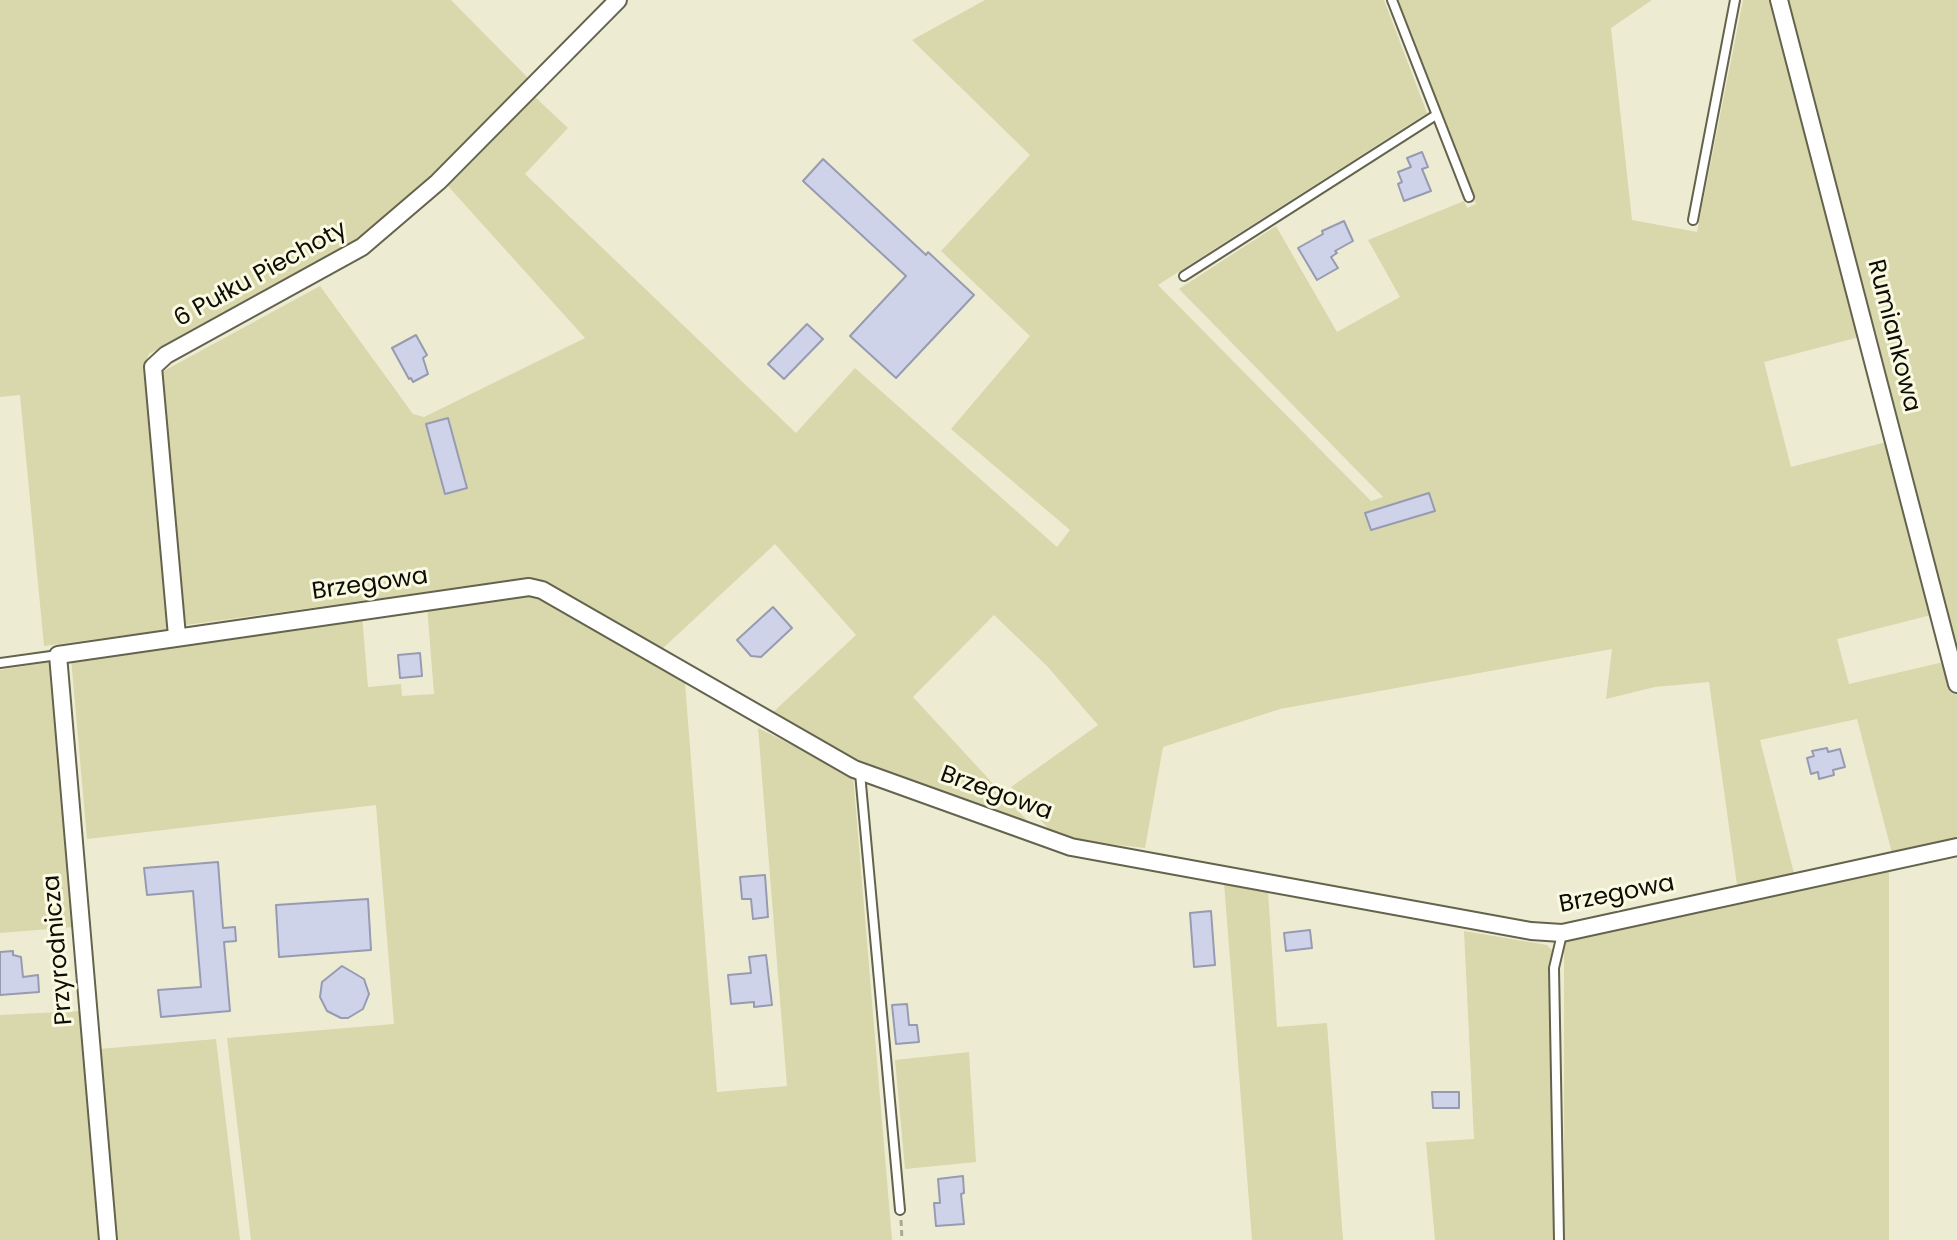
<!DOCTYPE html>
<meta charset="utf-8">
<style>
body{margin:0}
canvas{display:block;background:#edecd3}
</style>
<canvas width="1957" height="1240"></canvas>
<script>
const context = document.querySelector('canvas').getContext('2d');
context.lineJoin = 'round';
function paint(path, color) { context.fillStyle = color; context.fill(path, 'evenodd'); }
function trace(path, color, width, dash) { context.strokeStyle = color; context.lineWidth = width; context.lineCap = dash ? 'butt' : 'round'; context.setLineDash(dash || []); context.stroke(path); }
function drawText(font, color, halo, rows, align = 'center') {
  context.font = font + ' Poppins,sans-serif'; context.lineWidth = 6; context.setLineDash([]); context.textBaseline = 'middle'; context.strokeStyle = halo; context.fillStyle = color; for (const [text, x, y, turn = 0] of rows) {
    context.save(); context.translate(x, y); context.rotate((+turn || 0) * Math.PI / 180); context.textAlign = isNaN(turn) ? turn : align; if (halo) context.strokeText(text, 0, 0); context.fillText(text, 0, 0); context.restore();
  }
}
paint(new Path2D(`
 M 0,0 L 451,0 L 529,79 L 413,197 L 351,244 L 149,354 L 143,368 L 171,629 L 44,646 L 20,395 L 0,397 Z
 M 985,0 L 1384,0 L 1427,113 L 1158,285 L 1371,501 L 1383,497 L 1179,289 L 1276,226 L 1337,332 L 1400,297 L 1368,240 L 1464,201 L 1467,208 L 1476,204 L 1397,0 L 1652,0 L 1611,28 L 1632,220 L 1697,232 L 1743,0 L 1776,0 L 1863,336 L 1764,362 L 1791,467 L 1890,441 L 1935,614 L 1837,639 L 1849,684 L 1948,661 L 1957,696 L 1957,839 L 1892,853 L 1857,719 L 1760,740 L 1794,873 L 1737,885 L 1709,682 L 1655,687 L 1606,699 L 1612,649 L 1280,709 L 1163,747 L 1145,848 L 1066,839 L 1054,835 L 1011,787 L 1098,725 L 1047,666 L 994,615 L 913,697 L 1035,829 L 836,751 L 770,715 L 856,635 L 775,544 L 660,651 L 529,578 L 186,625 L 160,373 L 320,286 L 413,414 L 424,417 L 585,338 L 447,185 L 534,96 L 568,128 L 525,174 L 796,433 L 855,368 L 1057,547 L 1070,530 L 951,429 L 1030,336 L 941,251 L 1030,155 L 912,40 Z
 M 1785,0 L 1957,0 L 1957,666 Z
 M 530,593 L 685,683 L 717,1092 L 787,1086 L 758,728 L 853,775 L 892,1240 L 251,1240 L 227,1038 L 394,1024 L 376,805 L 87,839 L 71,658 L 362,615 L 368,687 L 401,684 L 402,696 L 434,694 L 427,606 Z
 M 49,662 L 74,927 L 0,933 L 0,670 Z
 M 1889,871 L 1889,1240 L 1564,1240 L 1564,941 Z
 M 1224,883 L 1268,891 L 1277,1027 L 1327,1023 L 1343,1240 L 1252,1240 Z
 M 1464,931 L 1547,945 L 1554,952 L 1549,970 L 1554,1240 L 1435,1240 L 1426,1142 L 1474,1139 Z
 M 80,1011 L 99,1240 L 0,1240 L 0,1015 Z
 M 216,1039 L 240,1240 L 116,1240 L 99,1049 Z
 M 969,1052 L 976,1162 L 905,1169 L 895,1060 Z`), '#d9d7ac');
const building = new Path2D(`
 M 1422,152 L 1428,167 L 1422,169 L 1431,191 L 1404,201 L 1398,184 L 1402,182 L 1398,172 L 1411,167 L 1407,158 Z
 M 823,159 L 926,255 L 928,252 L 974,295 L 896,378 L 850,336 L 906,276 L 803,181 Z
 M 1344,221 L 1353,241 L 1335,251 L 1337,253 L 1331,257 L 1338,268 L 1317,280 L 1298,248 L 1323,234 L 1322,231 Z
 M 807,324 L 823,339 L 784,379 L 768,364 Z
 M 416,335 L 427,355 L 423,358 L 428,374 L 413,382 L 411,378 L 409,379 L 392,348 Z
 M 448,418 L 467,488 L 445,494 L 426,424 Z
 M 1429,493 L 1435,511 L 1371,530 L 1365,513 Z
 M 773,607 L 792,628 L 761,657 L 751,656 L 737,640 Z
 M 420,653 L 422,676 L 400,678 L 398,655 Z
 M 1827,748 L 1828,752 L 1840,749 L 1845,767 L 1833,770 L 1834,775 L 1819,779 L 1818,772 L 1811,774 L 1807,758 L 1814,756 L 1812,751 Z
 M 218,862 L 223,928 L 235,927 L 236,941 L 224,942 L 230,1011 L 161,1017 L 158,990 L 201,987 L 193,891 L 147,895 L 144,868 Z
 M 765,875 L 768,917 L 753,919 L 751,899 L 742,899 L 740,877 Z
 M 368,899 L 371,950 L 279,957 L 276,905 Z
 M 1211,911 L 1215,965 L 1194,967 L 1190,913 Z
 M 1310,930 L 1312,948 L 1286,951 L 1284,933 Z
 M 13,951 L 13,955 L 21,957 L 23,977 L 38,975 L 39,992 L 0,995 L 0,952 Z
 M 766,955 L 772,1005 L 754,1007 L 754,1002 L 731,1004 L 728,975 L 751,973 L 749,957 Z
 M 342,966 L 364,979 L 369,994 L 363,1009 L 348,1018 L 341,1018 L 327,1011 L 320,997 L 322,982 Z
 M 907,1004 L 909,1025 L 917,1025 L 919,1042 L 896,1044 L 892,1005 Z
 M 1432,1092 L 1459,1092 L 1459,1108 L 1433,1108 Z
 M 963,1176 L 964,1193 L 961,1194 L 964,1224 L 936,1226 L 934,1203 L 940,1203 L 938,1179 Z`);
paint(building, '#cfd3ea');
trace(building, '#979bb1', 2);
const lane = new Path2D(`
 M 1392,0 L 1469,197
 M 1693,220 L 1735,0
 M 1184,276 L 1436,115
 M 0,663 L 58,655
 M 860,773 L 900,1210
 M 1559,1240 L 1554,968 L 1562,934`);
const street = new Path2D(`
 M 1779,0 L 1957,684
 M 177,636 L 153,367 L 166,355 L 362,247 L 438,182 L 618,0
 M 108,1240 L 58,655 L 529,587 L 542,590 L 854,769 L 1071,847 L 1531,931 L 1562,933 L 1957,847`);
trace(lane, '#64634d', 12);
trace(street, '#64634d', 20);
trace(new Path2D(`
 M 901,1220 L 902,1240`), '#aaa995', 3, [6, 4]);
trace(lane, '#fff', 8);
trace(street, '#fff', 16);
drawText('24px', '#0d0d06', '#faf9e1', [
 ["6 Pułku Piechoty",261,275,-29],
 ["Rumiankowa",1893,336,76],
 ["Brzegowa",370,585,-8],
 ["Brzegowa",996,794,20],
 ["Brzegowa",1617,895,-11],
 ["Przyrodnicza",59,950,-95]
]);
</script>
